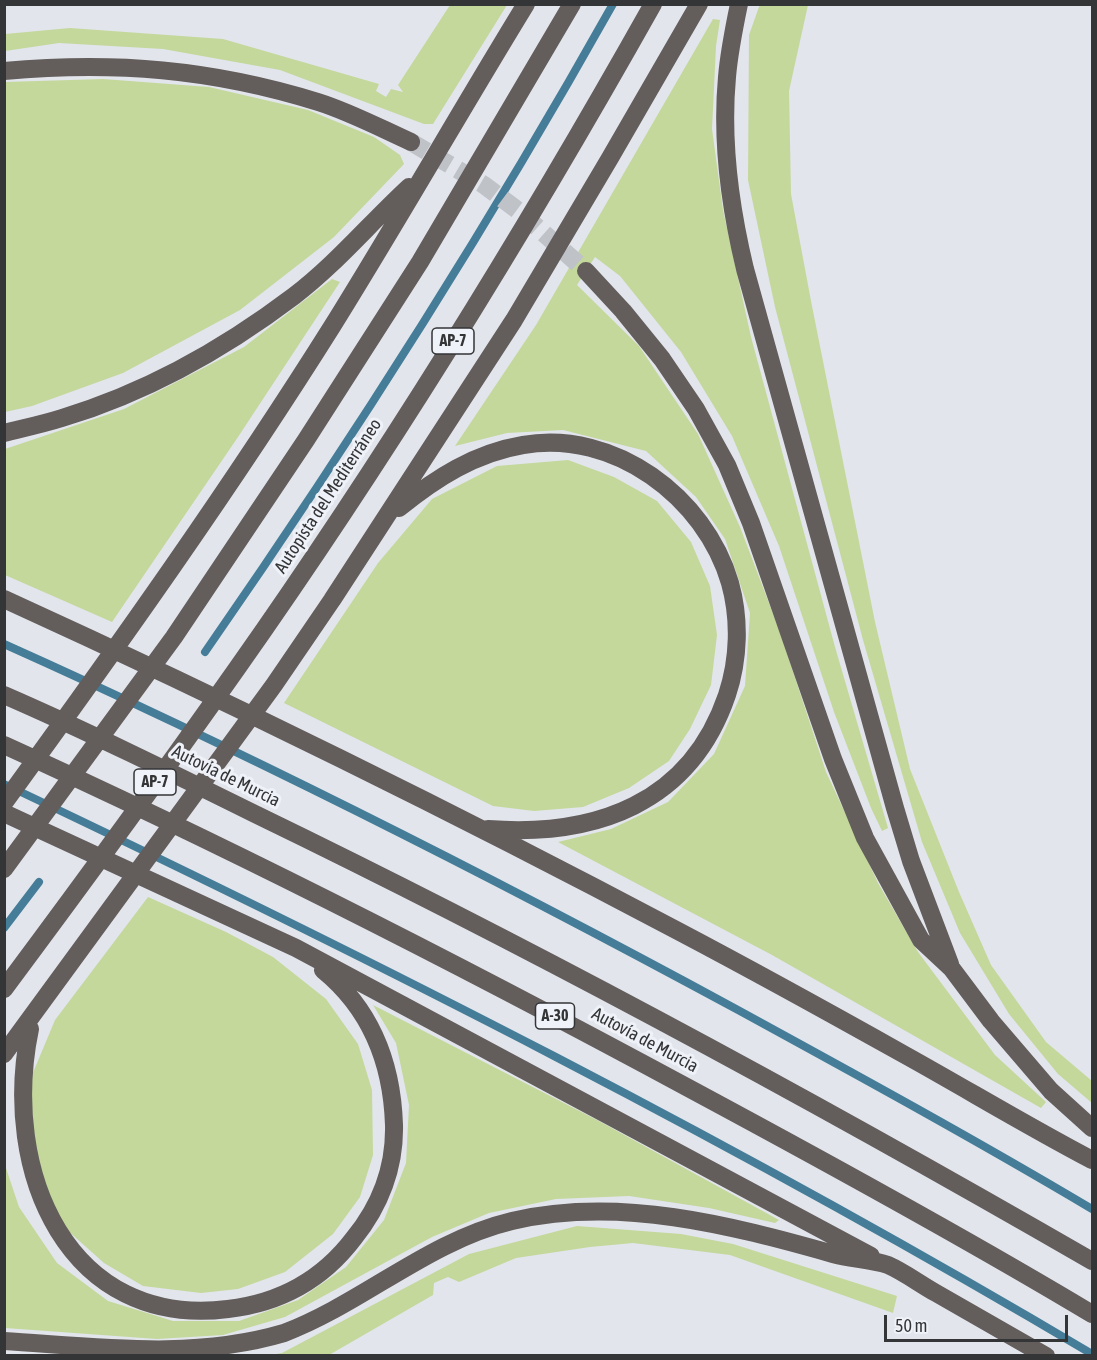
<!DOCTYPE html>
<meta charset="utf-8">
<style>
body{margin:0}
#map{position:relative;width:1097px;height:1360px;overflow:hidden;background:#e2e5eb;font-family:"Asap Condensed",sans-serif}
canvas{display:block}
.frame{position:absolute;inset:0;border:6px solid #343537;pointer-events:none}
.scale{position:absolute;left:884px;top:1315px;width:184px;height:27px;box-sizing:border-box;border:3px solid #343537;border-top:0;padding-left:8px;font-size:18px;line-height:21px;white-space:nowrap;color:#343537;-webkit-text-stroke:4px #eff2f8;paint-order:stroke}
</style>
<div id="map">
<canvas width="1097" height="1360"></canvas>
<div class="frame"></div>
<div class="scale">50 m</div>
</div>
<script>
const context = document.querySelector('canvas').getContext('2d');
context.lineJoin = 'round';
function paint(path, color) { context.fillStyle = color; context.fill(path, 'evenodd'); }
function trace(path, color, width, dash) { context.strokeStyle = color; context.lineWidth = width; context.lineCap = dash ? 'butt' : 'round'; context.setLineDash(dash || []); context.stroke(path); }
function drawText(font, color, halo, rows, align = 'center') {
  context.font = font + ' "Asap Condensed",sans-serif'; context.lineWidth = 6; context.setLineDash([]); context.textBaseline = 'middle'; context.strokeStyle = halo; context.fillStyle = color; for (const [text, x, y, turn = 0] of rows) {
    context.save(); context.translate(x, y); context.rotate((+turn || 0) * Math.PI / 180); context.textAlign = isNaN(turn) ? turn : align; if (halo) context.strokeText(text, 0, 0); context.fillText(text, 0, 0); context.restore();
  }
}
paint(new Path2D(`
 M 760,4 L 808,5 L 789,91 L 791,194 L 811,301 L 875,622 L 910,769 L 959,892 L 991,965 L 1046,1042 L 1092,1081 L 1092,1103 L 1058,1074 L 1009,1014 L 960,933 L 922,842 L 863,640 L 775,307 L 748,180 L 749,35 Z
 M 450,5 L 507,5 L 433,124 L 424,124 L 280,70 L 163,49 L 59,43 L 5,51 L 5,34 L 70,28 L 223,39 L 379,84 L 376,91 L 386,97 L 391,89 L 403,92 L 398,85 Z
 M 713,19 L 720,20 L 716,46 L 712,129 L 723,210 L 751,337 L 835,647 L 888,828 L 882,831 L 871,808 L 834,712 L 779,546 L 732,436 L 681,352 L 620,276 L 595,257 L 577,285 L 639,346 L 698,434 L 740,527 L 780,632 L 826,772 L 878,883 L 918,952 L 995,1055 L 1046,1102 L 1041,1108 L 772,955 L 558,842 L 611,829 L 668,802 L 714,754 L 745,686 L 750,613 L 725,539 L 696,497 L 646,451 L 563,430 L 507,433 L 455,446 L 536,325 Z
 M 103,79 L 209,87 L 308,110 L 374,137 L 400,155 L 404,164 L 334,237 L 240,310 L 123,373 L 32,406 L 5,412 L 5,82 Z
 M 332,279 L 340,282 L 238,437 L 112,622 L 5,575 L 5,449 L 124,409 L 244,347 Z
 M 568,460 L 614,477 L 657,501 L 691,542 L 710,586 L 717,635 L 711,685 L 690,729 L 669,761 L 629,788 L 583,807 L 534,811 L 493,806 L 284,703 L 378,563 L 432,499 L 497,466 Z
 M 148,897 L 226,932 L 273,957 L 326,999 L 358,1044 L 372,1090 L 373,1155 L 360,1197 L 333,1234 L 285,1272 L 238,1289 L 201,1293 L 143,1286 L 104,1263 L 66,1229 L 43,1187 L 29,1139 L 32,1075 L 55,1020 Z
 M 373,1005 L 597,1120 L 779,1220 L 775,1223 L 709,1208 L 629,1196 L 556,1199 L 489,1213 L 432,1237 L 285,1317 L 223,1335 L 157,1339 L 5,1328 L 5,1165 L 19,1207 L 57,1263 L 108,1301 L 173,1321 L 239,1321 L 298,1300 L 346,1267 L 384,1220 L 406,1163 L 409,1105 L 396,1043 Z
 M 577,1226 L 681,1234 L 733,1244 L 897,1296 L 893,1313 L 730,1255 L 633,1243 L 590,1247 L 516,1258 L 459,1282 L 448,1277 L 434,1283 L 433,1295 L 329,1355 L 271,1355 L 282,1353 L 469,1254 Z`), '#c4d89c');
trace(new Path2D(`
 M 4,644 C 254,756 498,880 738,1010 C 857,1075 976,1140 1092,1209
 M 205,652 C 351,442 488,227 613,4
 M 4,784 C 375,960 740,1145 1092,1354
 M 4,928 L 39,882`), '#457d98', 8);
trace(new Path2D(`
 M 411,142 L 484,185 L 520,212 L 586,271`), '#bfc2c7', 18, [18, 9]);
trace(new Path2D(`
 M 739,4 C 734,28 729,53 727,77 C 721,142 730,207 745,269 L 895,808 L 911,861 L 950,964
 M 4,71 C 114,61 212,69 318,102 C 350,112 380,128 411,142
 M 586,271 L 623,311 L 662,359 L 696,409 L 727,465 L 751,523 L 833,759 L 865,838 L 921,940 L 952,969 L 991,1021 L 1051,1091 L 1092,1128
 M 4,433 C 24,428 43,424 62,418 C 145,393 224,349 294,296 C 336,264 370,223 409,187
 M 399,508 C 436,478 475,453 523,445 C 614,429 705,497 730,583 C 740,619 739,659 727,695 C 690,804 595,837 488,829
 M 4,599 C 232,703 457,814 678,931 C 754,971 830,1013 905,1055 C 968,1090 1029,1127 1092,1160
 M 4,695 C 89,732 172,773 255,814 C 540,952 818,1103 1092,1261
 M 4,745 C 238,851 468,969 694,1091 C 828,1163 962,1236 1092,1314
 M 4,803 C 118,646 230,489 333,325 C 399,219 461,110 526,4
 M 4,813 L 296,948 L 871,1256
 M 4,869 L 174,637 L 306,440 L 420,262 L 572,4
 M 4,989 C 83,883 162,775 238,667 C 388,454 525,232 653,4
 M 30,1029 C 0,1173 69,1329 228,1309 C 280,1303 323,1279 354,1238 C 380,1206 395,1167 394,1125 C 392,1063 372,1010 323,970
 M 4,1054 L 274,685 L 332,600 L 514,320 L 610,158 L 699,4
 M 4,1341 C 99,1347 193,1360 284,1333 C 363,1303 428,1241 512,1221 C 619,1196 730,1225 833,1254 C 851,1259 871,1259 888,1265 C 904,1272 920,1284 936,1293 C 973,1314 1010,1335 1046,1356`), '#635d5c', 18);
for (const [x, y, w] of [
 [453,341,42],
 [155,782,42],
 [555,1016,39]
]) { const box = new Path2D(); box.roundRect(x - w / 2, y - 13, w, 26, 4.5); context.fillStyle = '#eff2f8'; context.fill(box); trace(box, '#343537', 1.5); }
drawText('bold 16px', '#343537', null, [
 ["AP-7",453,341],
 ["AP-7",155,782],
 ["A-30",555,1016]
]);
drawText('18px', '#343537', '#eff2f8', [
 ["Autopista del Mediterráneo",328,496,-57],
 ["Autovía de Murcia",226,776,26],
 ["Autovía de Murcia",645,1040,28]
]);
</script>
